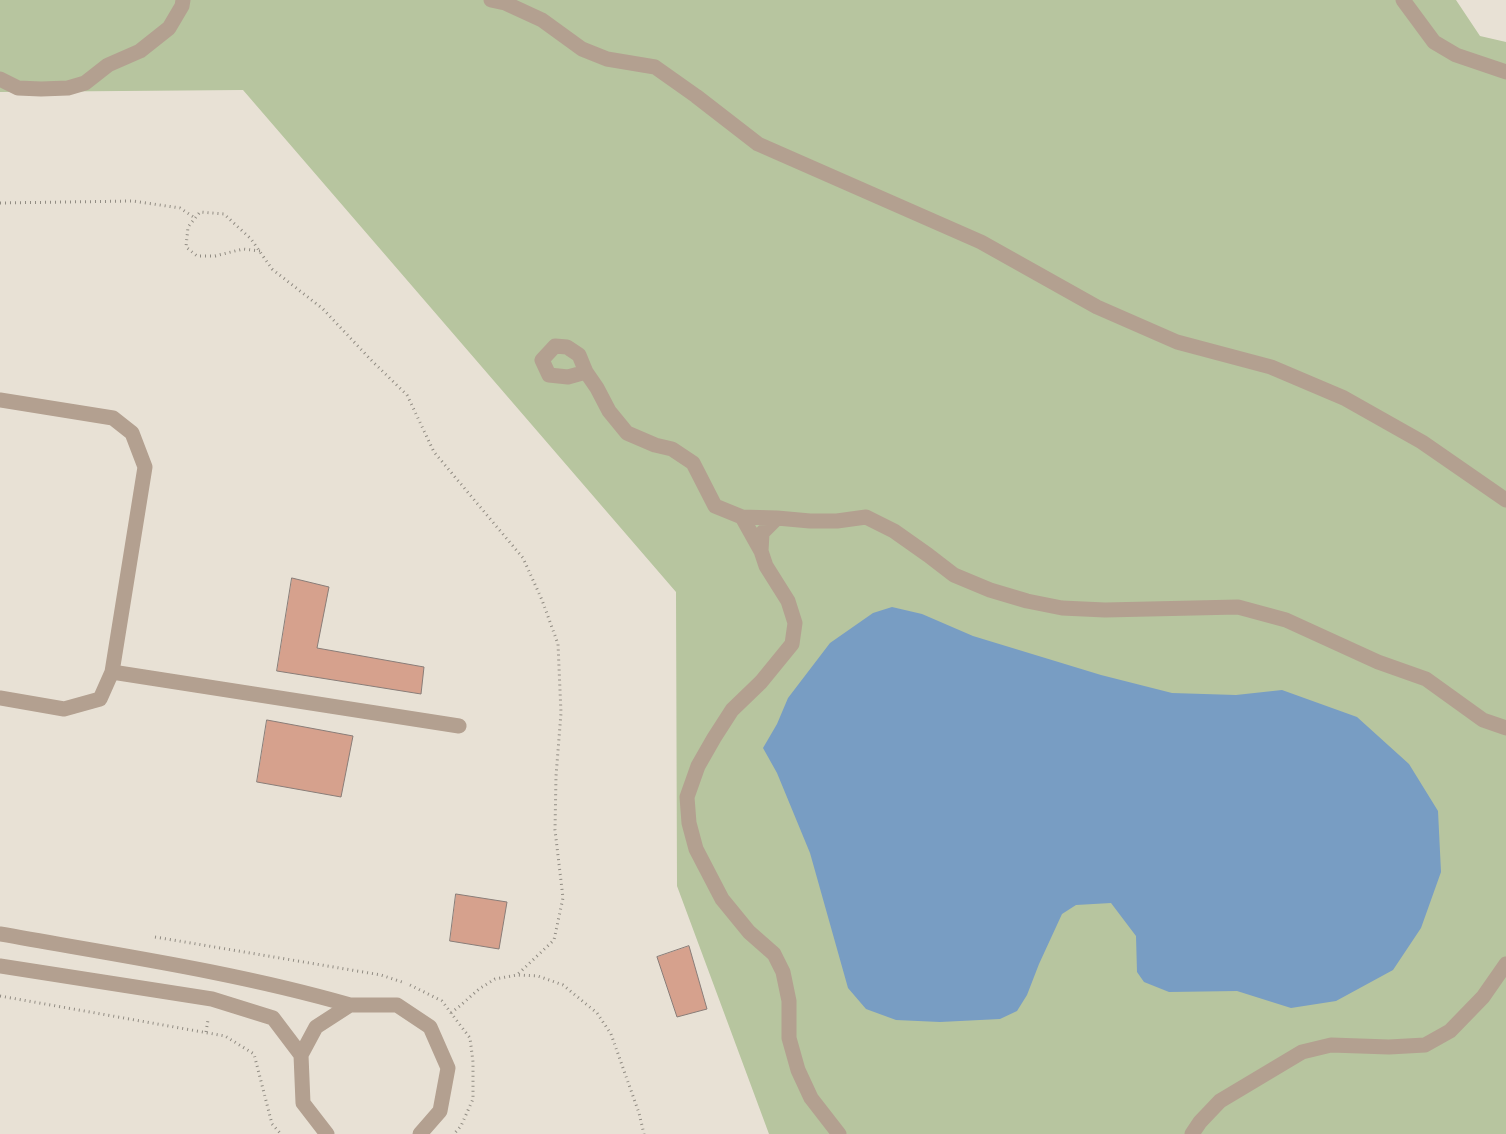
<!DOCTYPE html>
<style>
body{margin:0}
canvas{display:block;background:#e8e1d5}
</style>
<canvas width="1506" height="1134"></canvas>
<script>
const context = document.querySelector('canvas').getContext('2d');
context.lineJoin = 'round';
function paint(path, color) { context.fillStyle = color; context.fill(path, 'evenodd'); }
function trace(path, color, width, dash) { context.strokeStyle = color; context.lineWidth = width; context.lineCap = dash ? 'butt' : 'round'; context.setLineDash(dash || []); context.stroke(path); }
paint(new Path2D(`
 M 0,0 L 1456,0 L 1480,36 L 1506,42 L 1506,1134 L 769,1134 L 677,886 L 676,592 L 243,90 L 0,92 Z`), '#b7c59f');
paint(new Path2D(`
 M 892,607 L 922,614 L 973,636 L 1101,675 L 1172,693 L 1236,695 L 1282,690 L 1357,717 L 1409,764 L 1438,811 L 1441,872 L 1421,928 L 1393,970 L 1336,1001 L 1291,1008 L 1237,991 L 1169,992 L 1144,982 L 1137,972 L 1136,936 L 1111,903 L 1076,905 L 1062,914 L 1039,964 L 1027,995 L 1017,1011 L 1000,1019 L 940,1022 L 896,1020 L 866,1009 L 848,988 L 810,853 L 777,773 L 763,748 L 777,724 L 788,698 L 830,643 L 873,613 Z`), '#789dc3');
const building = new Path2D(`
 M 292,578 L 329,587 L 317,648 L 424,667 L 421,694 L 277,671 Z
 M 267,720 L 353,736 L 341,797 L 257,782 Z
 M 456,894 L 507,902 L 499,949 L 450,941 Z
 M 689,946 L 707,1009 L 677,1017 L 657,957 Z`);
paint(building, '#d6a18d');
trace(building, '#897d78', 1);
trace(new Path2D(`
 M 0,203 L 133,201 L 180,208 L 195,218
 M 260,251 L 243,249 L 215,256 L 197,256 L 186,247 L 188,227 L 200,212 L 224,214 L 251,239 L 272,269 L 323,309 L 372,361 L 407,395 L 434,452 L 523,558 L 542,600 L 558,644 L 561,713 L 556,776 L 555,830 L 563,898 L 554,940 L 517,975
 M 155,937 L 381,975 L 402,982
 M 410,985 L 442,1001 L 470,1038 L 473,1062 L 473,1099 L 461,1126 L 454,1134
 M 0,996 L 225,1036 L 254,1054 L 272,1124 L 281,1134
 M 451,1013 L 461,1005 L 479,989 L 495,979 L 517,975 L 538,976 L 563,985 L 597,1013 L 611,1034 L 639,1113 L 644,1134
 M 206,1032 L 208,1020`), '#918c83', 3, [1, 4]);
trace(new Path2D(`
 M 491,0 L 505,3 L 542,20 L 582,49 L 607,59 L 655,67 L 696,96 L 758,144 L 981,242 L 1097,307 L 1177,342 L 1271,367 L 1344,398 L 1422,442 L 1506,500
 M 1403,0 L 1434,42 L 1456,55 L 1506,72
 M 0,79 L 18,88 L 41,89 L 68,88 L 85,83 L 108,65 L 140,51 L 169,28 L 182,6 L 183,0
 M 586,372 L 568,377 L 549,375 L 542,360 L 555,346 L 567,347 L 579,355 L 586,372 L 597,388 L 609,411 L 627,433 L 655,445 L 672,449 L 693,463 L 715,506 L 742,517 L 777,518
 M 0,400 L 113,418 L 132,433 L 145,467 L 112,672 L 100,699 L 64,709 L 0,698
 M 742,517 L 761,551
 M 112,672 L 459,726
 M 0,934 C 117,955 235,972 350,1005
 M 0,966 L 212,999 L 273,1018 L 301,1055
 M 327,1134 L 303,1103 L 301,1055 L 316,1027 L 350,1005 L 397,1005 L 430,1027 L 448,1068 L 440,1111 L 420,1134
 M 839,1134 L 811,1098 L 798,1070 L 789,1038 L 789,1001 L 783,972 L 774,954 L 749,932 L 722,899 L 696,849 L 689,823 L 687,797 L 698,766 L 714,738 L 732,710 L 761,682 L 792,644 L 795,623 L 788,601 L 766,566 L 761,551 L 762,533 L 777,518 L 810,521 L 837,521 L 866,517 L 894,531 L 928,555 L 954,575 L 990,590 L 1027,601 L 1062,608 L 1105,610 L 1238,607 L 1286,620 L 1378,662 L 1426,679 L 1483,720 L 1506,728
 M 1192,1134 L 1200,1122 L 1220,1101 L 1302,1052 L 1331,1045 L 1389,1047 L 1425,1045 L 1450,1031 L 1483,997 L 1506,964`), '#b3a090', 15);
</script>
